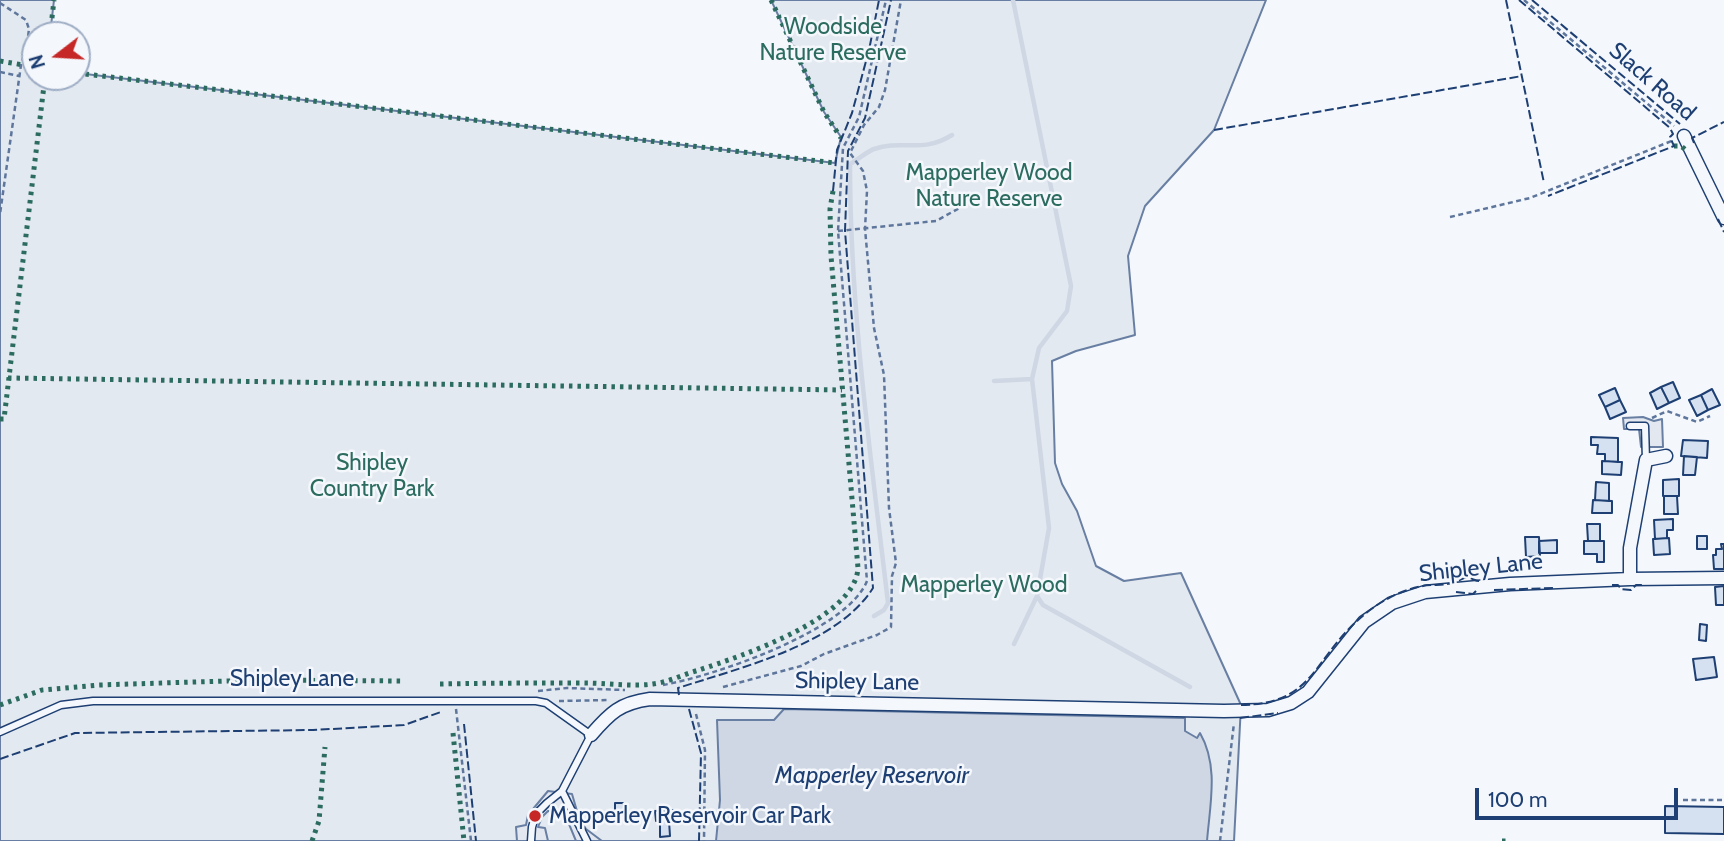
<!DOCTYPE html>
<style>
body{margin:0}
#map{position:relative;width:1724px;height:841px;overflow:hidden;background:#f4f7fb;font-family:Cabin,sans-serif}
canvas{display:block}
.north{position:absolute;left:21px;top:21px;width:70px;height:70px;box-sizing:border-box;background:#f4f7fb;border:2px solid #9eadc5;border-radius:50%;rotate:253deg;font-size:19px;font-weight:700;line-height:28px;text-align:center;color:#1d3f73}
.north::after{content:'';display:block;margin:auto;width:24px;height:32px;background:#c62828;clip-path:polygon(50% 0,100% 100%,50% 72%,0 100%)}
.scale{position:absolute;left:1475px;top:788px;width:203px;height:32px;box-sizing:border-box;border:4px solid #1d3f73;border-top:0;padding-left:9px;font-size:21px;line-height:24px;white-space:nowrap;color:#1d3f73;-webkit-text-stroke:5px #f4f7fb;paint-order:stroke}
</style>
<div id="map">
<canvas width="1724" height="841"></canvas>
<div class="north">N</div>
<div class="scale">100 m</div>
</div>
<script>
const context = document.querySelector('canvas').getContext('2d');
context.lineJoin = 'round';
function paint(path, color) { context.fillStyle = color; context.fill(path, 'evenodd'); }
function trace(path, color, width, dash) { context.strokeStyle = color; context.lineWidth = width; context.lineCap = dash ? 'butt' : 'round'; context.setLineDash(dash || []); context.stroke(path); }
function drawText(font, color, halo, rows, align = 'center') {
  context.font = font + ' Cabin,sans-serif'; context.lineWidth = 5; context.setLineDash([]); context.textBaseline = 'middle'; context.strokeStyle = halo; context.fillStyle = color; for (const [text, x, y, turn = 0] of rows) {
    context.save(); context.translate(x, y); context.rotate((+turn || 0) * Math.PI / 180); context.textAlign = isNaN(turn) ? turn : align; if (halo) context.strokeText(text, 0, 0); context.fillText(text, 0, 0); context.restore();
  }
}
const green = new Path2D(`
 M 0,0 L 54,0 L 50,35 L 35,35 L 35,77 L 77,77 L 77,73 L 835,163 L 841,137 L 824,112 L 771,0 L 1266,0 L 1214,130 L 1145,206 L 1128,256 L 1135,335 L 1076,351 L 1052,361 L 1055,463 L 1062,484 L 1077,511 L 1096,566 L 1124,581 L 1181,573 L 1241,705 L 1234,841 L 0,841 Z`);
paint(green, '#e3e9f0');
trace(green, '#687fa3', 2);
const parking = new Path2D(`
 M 1643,417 L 1654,421 L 1662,419 L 1663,447 L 1641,447 L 1639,429 L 1624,429 L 1623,418 Z
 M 548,791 L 572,794 L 579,818 L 586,829 L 602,841 L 576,841 L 564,812 L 548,811 L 542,817 L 538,827 L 545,828 L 548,841 L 517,841 L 516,827 L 526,825 L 528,815 Z`);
paint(parking, '#e3e8f0');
trace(parking, '#687fa3', 2);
const water = new Path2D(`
 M 784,709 L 1185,718 L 1185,731 L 1197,738 L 1200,733 C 1219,766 1210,804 1207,841 L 716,841 L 720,800 L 717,720 L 774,720 Z`);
paint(water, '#cfd7e4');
trace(water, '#687fa3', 2);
trace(new Path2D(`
 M 1013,0 L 1071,286 L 1067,311 L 1039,348 L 1032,379 L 1049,528 L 1037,596 L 1014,644
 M 994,381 L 1032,379
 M 1037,596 L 1043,605 L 1190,687
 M 874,616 L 884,610 L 888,603 C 871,458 850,311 850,164 C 857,160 868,151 874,149 C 902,139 922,154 952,135`), '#cfd7e4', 4.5);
const building = new Path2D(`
 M 1673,382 L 1680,398 L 1669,403 L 1661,387 Z
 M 1661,387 L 1669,403 L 1657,409 L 1650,393 Z
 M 1615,388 L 1620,400 L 1605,407 L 1599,395 Z
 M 1712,389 L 1720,405 L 1708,410 L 1701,395 Z
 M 1701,395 L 1708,410 L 1697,416 L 1689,400 Z
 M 1620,400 L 1626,412 L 1610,419 L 1605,407 Z
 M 1591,437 L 1618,438 L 1618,462 L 1605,461 L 1605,454 L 1597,454 L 1598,445 L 1591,445 Z
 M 1683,440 L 1708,441 L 1707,458 L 1681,456 Z
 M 1684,456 L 1697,457 L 1695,475 L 1683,475 Z
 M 1602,461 L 1622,462 L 1621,475 L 1602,474 Z
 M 1679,479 L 1679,496 L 1663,496 L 1663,480 Z
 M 1596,482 L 1609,483 L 1609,501 L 1595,500 Z
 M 1664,496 L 1677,496 L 1678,514 L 1664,514 Z
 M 1593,500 L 1612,501 L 1612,513 L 1592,513 Z
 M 1673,519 L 1673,530 L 1667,530 L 1667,538 L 1655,539 L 1654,520 Z
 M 1587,524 L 1600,524 L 1600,541 L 1588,541 Z
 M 1697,536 L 1707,536 L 1707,549 L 1697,549 Z
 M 1525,537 L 1539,537 L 1540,556 L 1526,557 Z
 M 1669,538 L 1670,554 L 1654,555 L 1653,539 Z
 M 1557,540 L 1557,553 L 1539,553 L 1539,541 Z
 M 1584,541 L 1604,541 L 1604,562 L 1597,562 L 1597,554 L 1584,554 Z
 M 1721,544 L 1724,544 L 1724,569 L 1714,569 L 1713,555 L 1716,555 L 1716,549 L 1722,549 Z
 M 1724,586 L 1724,605 L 1716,605 L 1715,587 Z
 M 1700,624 L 1707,625 L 1706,641 L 1699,640 Z
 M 1714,657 L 1717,677 L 1696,680 L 1693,659 Z
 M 615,803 L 623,803 L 624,815 L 615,815 Z
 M 1665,806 L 1724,807 L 1724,834 L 1665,833 Z
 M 674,810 L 675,820 L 669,821 L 670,836 L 660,837 L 660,821 L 656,821 L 655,811 Z`);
paint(building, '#d5e0f0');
trace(building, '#1d3f73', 2);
const lane = new Path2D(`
 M 1630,426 L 1645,426 L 1646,460
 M 0,732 L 61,705 L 93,701 L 536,701 L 546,703 L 591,735 L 562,791 L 547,803 L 536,814 L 532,827 L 531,841
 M 562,791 L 587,841`);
const street = new Path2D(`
 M 1684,136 L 1724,218
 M 1630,579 L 1630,548 L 1646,460 L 1666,456
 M 591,735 C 610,713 620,703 650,699 L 1224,711 L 1268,710 L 1291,703 L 1308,692 L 1364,622 L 1392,603 L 1425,592 L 1510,584 L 1630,579 L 1724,578`);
trace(lane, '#1d3f73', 9);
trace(street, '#1d3f73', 15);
trace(new Path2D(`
 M 1524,0 L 1674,126
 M 0,3 L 26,20 L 29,29 L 27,45 L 21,65 L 0,214
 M 0,72 L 19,76
 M 1450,217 L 1530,198 L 1674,140
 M 838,231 L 936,221 L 963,206
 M 1652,418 L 1667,411 L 1697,422 L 1710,416
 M 663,685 C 714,676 847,631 867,581 L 838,231 L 843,148 L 859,117 L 886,0
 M 723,687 L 801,666 L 824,654 L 877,635 L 891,627 L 892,576 L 896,563 L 889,508 L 884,375 L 874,328 L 865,229 L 867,191 L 863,171 L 850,153 L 864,125 L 879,107 L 885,90 L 901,0
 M 538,691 L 567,688 L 625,690
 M 559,701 L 608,700
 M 456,709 L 471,841
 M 696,714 L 705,750 L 704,841
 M 1683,800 L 1724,800
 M 1220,841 L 1234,723`), '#5e769c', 2.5, [5, 3.5]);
trace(lane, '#f4f7fb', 6);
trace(street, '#f4f7fb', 12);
trace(new Path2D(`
 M 771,0 L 824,112 L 841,138
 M 50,35 L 54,0
 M 0,61 L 35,67
 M 77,73 L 835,163
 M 1674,146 L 1681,146 L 1687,151
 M 8,378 L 842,390
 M 0,419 L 4,419 L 45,77
 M 440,684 C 488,683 536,683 584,683 C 606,683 632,687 653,684 C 669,682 684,674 699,670 C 741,656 855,619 858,568 L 831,256 L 830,209 L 833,191
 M 0,705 L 42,690 L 99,685 L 258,680 L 402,681
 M 453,733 L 464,841
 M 312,841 L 319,821 L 325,747
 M 1502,841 L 1510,841`), '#2c6c60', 5, [3.5, 5]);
trace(new Path2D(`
 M 1506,0 L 1544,183
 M 1519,0 L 1670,128 L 1673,134 L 1670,137 L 1674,146 L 1548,196
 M 1532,0 L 1680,124
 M 1214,130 L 1522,76
 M 1694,143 L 1692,138 L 1724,122
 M 833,191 L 837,150 L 852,113 L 869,50 L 879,0
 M 1718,219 L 1724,232
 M 1612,585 L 1618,585 L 1621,589 L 1631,590 L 1636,585 L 1643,585
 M 1494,590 L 1553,588
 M 1456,592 L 1473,594 L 1476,591
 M 679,695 L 678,688 C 739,668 837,645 873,588 L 845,231 L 848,151 L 865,118 L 891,0
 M 1241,705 C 1313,704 1312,662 1357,621 C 1375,604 1399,590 1423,586 C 1433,584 1446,586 1455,582 C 1460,581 1464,576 1470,578 C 1473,579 1476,581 1479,581
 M 689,709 L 701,753 L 699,841
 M 1240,718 L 1278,713
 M 464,724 L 476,841
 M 0,759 L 75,733 L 313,730 L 404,725 L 441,712`), '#1d3f73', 2, [9, 3.5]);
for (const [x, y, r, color] of [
 [535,816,7,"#c62828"]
]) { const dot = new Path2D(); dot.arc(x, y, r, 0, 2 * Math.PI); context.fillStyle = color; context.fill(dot); trace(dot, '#f4f7fb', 2.5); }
drawText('23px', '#2c6c60', '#f4f7fb', [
 ["Woodside",833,27],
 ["Nature Reserve",833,53],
 ["Mapperley Wood",989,173],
 ["Nature Reserve",989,199],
 ["Shipley",372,463],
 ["Country Park",372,489],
 ["Mapperley Wood",984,585]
]);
drawText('23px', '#1d3f73', '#f4f7fb', [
 ["Slack Road",1652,82,41],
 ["Shipley Lane",1481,568,-6],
 ["Shipley Lane",292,679],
 ["Shipley Lane",857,682,1]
]);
drawText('23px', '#1d3f73', '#f4f7fb', [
 ["Mapperley Reservoir Car Park",549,816]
], 'left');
drawText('italic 24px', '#1d3f73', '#f4f7fb', [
 ["Mapperley Reservoir",872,776]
]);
</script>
